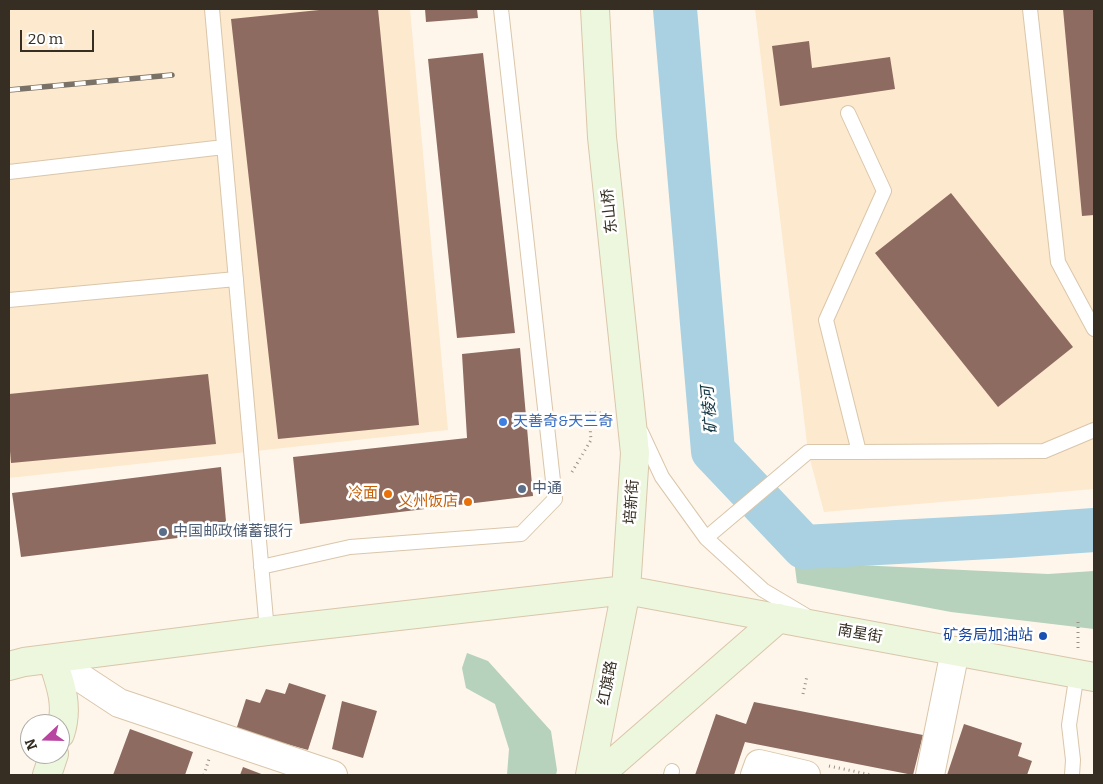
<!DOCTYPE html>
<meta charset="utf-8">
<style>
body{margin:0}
#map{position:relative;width:1103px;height:784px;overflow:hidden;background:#fef6eb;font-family:Bitter,serif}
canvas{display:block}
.frame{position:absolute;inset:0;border:10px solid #362e23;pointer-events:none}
.north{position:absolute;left:20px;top:714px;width:50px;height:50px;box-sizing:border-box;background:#fff;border:1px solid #afaba7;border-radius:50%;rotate:249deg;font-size:14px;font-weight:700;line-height:20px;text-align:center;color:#362e23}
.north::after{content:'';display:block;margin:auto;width:18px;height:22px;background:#b846a1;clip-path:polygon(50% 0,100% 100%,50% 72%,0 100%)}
.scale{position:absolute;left:20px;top:30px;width:74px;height:22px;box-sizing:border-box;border:2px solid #362e23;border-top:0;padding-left:6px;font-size:15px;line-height:18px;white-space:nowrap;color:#362e23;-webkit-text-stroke:4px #fff;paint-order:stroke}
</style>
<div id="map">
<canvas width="1103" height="784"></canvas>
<div class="frame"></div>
<div class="north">N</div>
<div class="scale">20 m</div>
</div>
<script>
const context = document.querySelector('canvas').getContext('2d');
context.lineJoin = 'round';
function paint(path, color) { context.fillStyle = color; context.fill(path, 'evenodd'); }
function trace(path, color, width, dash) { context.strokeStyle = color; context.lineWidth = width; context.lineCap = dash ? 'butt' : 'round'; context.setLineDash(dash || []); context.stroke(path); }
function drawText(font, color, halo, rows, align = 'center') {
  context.font = font + ' Bitter,"Noto Sans SC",serif'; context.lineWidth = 5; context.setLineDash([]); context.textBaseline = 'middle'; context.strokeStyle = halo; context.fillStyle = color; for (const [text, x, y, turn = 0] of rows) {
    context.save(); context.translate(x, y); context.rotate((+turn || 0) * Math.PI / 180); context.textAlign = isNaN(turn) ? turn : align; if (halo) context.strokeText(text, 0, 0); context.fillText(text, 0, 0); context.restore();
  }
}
paint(new Path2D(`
 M 9,9 L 410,9 L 448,430 L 9,478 Z
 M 755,9 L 1094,9 L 1094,489 L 824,512 L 808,452 Z`), '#fde9cd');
paint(new Path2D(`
 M 794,560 L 815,563 L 1048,574 L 1094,571 L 1094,629 L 951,612 L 797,583 Z
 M 467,653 L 488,661 L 551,731 L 557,770 L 556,775 L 507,775 L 509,749 L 495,704 L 466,688 L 462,668 Z`), '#b6d1bc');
trace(new Path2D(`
 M 675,9 L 713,451 L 804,547 L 1009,536 L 1094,530`), '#a9d1e1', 44);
paint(new Path2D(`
 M 329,9 L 378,9 L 419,425 L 278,439 L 231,19 Z
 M 425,9 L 477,9 L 478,18 L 426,22 Z
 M 1063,9 L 1094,9 L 1094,215 L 1082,216 Z
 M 809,41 L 812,68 L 890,57 L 895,89 L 780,106 L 772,46 Z
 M 483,53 L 515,333 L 457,338 L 428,59 Z
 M 951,193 L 1073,347 L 998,407 L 875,253 Z
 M 520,348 L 533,496 L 300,524 L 293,457 L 467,438 L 462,354 Z
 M 208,374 L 216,444 L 11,463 L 9,439 L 9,394 Z
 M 221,467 L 227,532 L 21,557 L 12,493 Z
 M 289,683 L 326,695 L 308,750 L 236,730 L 246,699 L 260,703 L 266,689 L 285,694 Z
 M 342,701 L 377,711 L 363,758 L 332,749 Z
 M 754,702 L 923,735 L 913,775 L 745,742 L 734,775 L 695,775 L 716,714 L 746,724 Z
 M 964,724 L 1022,743 L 1018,756 L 1032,761 L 1027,775 L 947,775 Z
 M 130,729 L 193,752 L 185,775 L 113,775 Z
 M 243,767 L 264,775 L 240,775 Z`), '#8e6b61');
const lane = new Path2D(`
 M 212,9 L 267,631
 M 1030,9 L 1058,262 L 1094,329
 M 9,172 L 224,147
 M 9,300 L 236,279
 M 641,432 L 662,477 L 706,538 L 763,590 L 805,615
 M 859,452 L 1044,451 L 1094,430
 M 706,538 L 808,452 L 859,452 L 826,320 L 884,191 L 848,113
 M 261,567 L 350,547 L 521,534 L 555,499 L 501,9
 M 671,775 L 672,771
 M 1072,775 L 1073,760 L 1069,725 L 1077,673`);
const street = new Path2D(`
 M 52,659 L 119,703 L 333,775
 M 755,775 L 759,764 L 806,775
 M 930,775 L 955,651`);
const secondary = new Path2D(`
 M 52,659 C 61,685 69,707 60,734
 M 9,666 L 24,662 L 267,631 L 626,590 L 1094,677
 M 47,775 L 54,754
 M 590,775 L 626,590 L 635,453 L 602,137 L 595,9
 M 599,775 L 779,618`);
trace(lane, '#dac6aa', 16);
trace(street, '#dac6aa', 30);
trace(secondary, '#dac6aa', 30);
trace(new Path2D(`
 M 572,472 L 591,440 L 589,413 L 604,413
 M 1078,648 L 1078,622
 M 803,694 L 807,676
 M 829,766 L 872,775
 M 204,775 L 209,759`), '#999186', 3, [1, 4]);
trace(lane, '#fff', 14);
trace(street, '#fff', 28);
trace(secondary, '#ecf7de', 28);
const rail = new Path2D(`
 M 9,90 L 172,75`);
trace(rail, '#7a7267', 5.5);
trace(rail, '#fff', 4, [11]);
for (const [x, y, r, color] of [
 [503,422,5,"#3f7fe0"],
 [522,489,5,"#5c6f8a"],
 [388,494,5,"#e8710a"],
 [468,502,5,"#e8710a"],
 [163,532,5,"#5c6f8a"],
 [1043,636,5,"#1a4fb4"]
]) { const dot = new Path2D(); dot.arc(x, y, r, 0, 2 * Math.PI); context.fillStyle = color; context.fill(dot); trace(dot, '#fff', 2); }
drawText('15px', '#362e23', '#fff', [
 ["东山桥",610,211,-96],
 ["培新街",632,502,-86],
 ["南星街",860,634,10],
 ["红旗路",608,683,-79]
]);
drawText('15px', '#366cbe', '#fff', [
 ["天善奇&天三奇",513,422]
], 'left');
drawText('15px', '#4e5e75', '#fff', [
 ["中通",532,489],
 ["中国邮政储蓄银行",173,532]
], 'left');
drawText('15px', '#c56008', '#fff', [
 ["冷面",378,494],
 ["义州饭店",458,502]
], 'right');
drawText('15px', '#164399', '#fff', [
 ["矿务局加油站",1033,636]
], 'right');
drawText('italic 16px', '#123743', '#fff', [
 ["矿棱河",710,410,-95]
]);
</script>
